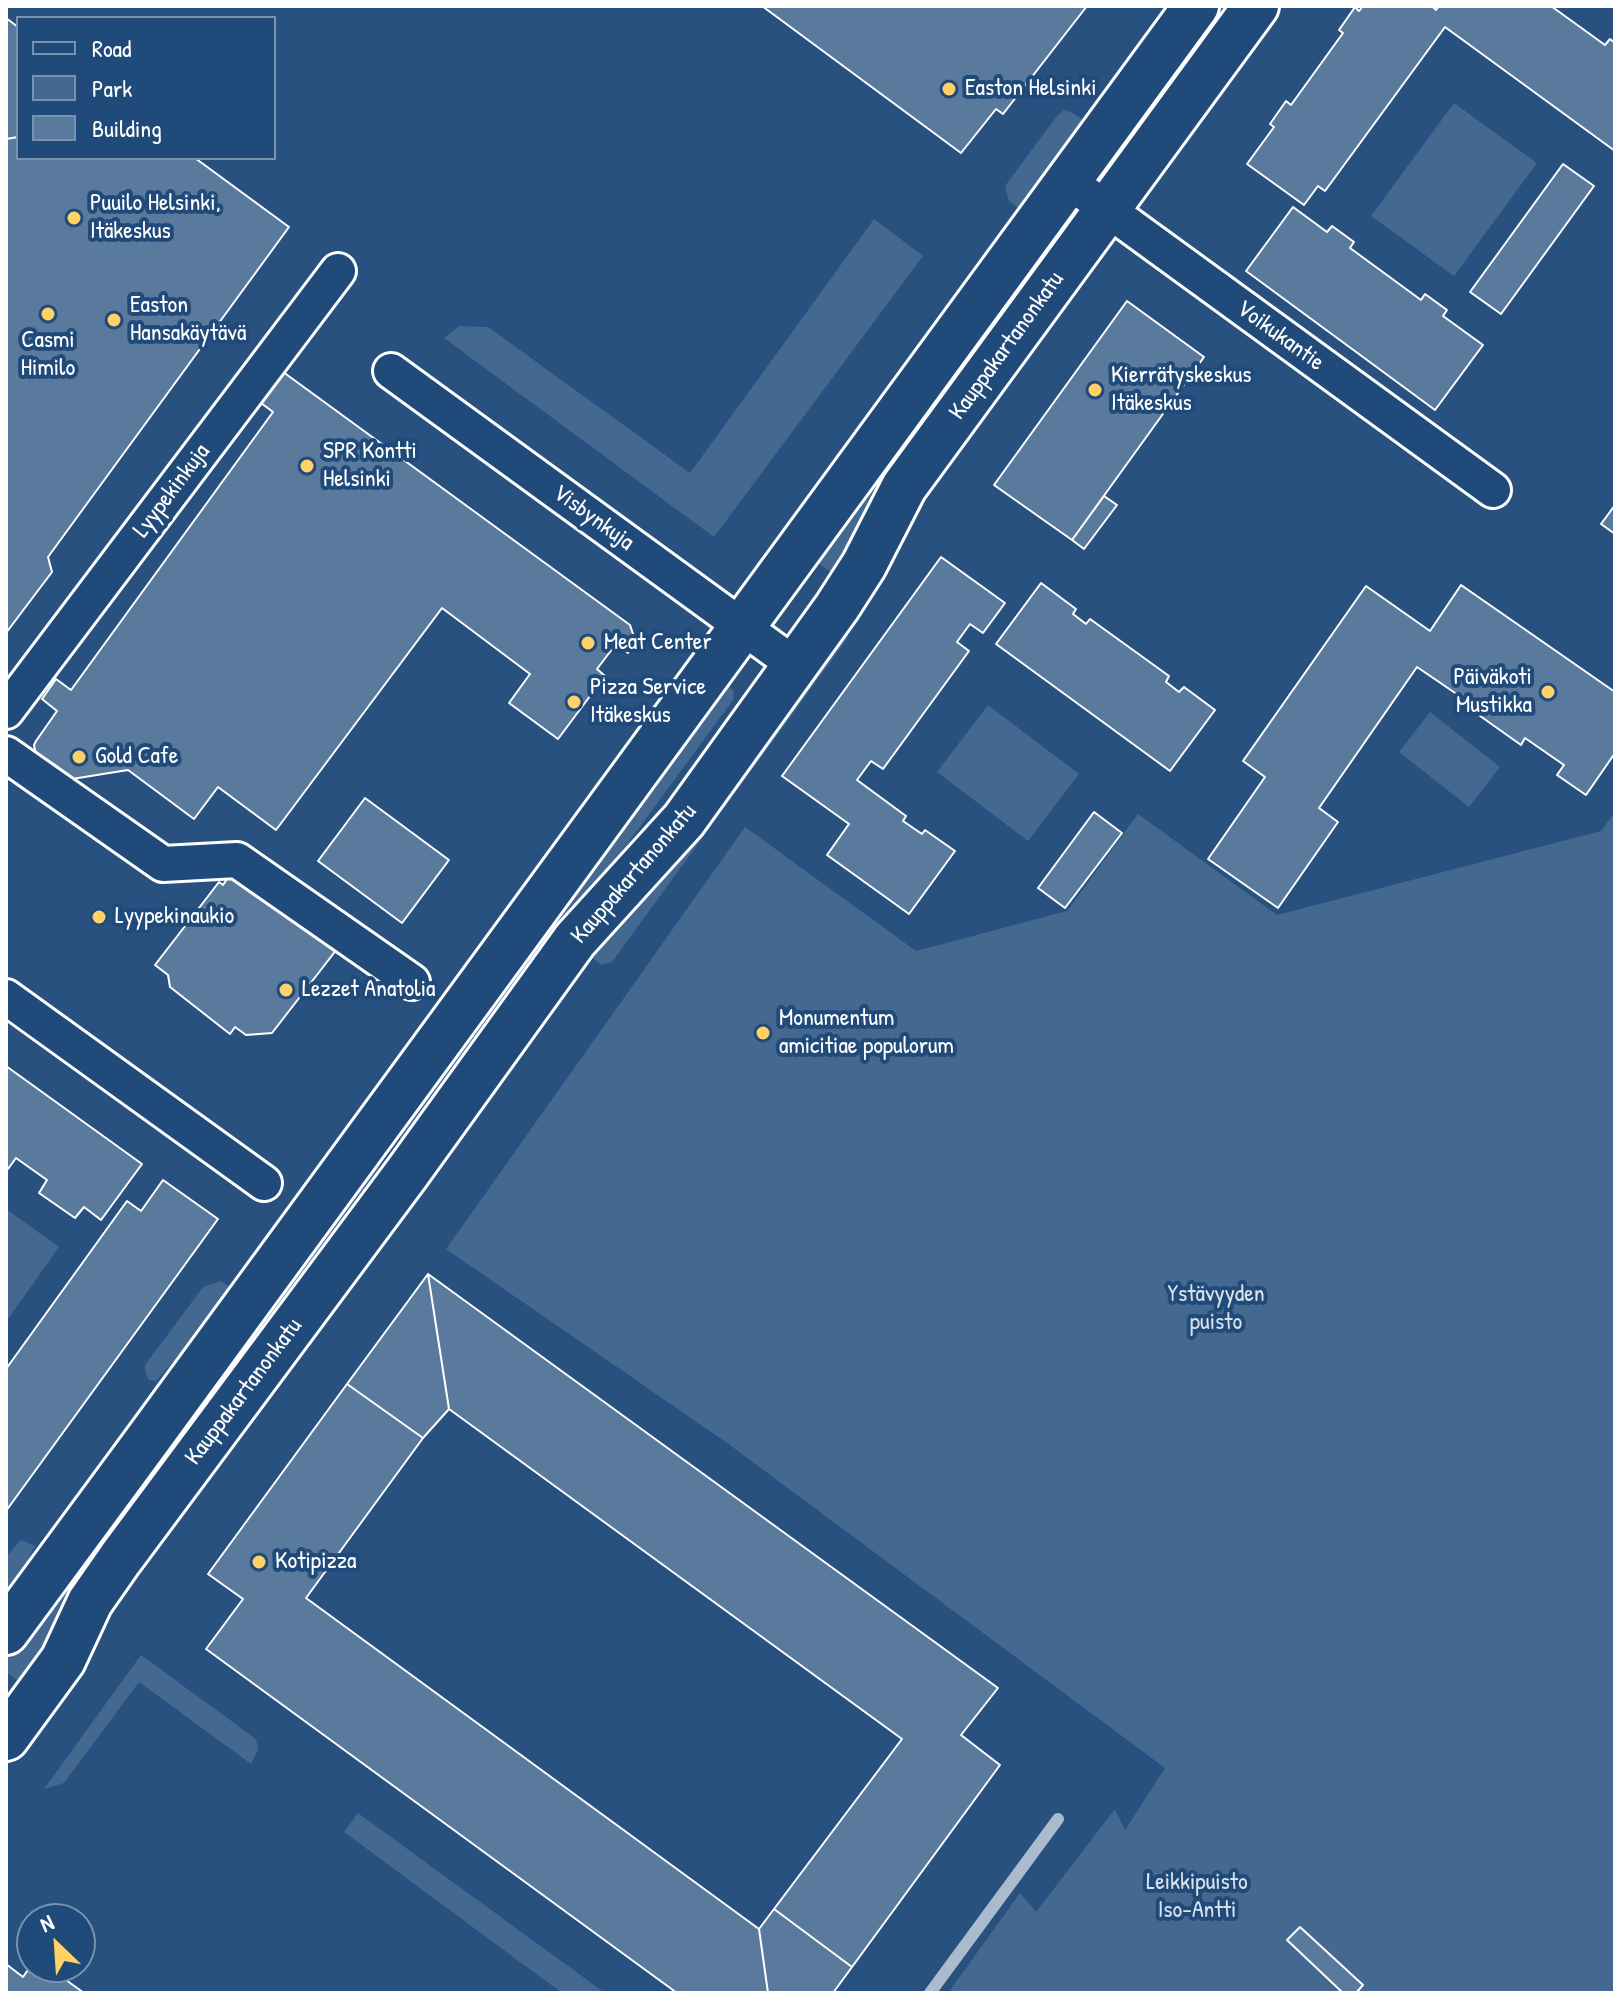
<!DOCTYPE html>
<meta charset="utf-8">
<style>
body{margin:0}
#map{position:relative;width:1621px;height:1999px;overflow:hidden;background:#28517f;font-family:"Patrick Hand",sans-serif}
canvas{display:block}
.frame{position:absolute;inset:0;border:8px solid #fff;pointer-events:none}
.legend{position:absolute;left:16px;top:16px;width:260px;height:144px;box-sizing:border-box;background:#1f4a7a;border:2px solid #7992af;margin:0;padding:10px 14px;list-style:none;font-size:24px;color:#fff}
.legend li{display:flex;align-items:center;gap:16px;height:40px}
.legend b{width:40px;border:2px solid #7992af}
.north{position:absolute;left:16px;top:1903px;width:80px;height:80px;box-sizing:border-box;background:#1f4a7a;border:2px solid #7992af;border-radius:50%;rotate:335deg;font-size:22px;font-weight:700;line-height:32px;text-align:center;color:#fff}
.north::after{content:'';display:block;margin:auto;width:28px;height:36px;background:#ffd166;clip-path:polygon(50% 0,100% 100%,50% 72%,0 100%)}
</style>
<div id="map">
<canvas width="1621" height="1999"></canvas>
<div class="frame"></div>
<ul class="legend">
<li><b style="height:10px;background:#1f4a7a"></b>Road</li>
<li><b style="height:22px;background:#446890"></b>Park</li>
<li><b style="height:22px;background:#5a7a9d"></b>Building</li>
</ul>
<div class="north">N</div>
</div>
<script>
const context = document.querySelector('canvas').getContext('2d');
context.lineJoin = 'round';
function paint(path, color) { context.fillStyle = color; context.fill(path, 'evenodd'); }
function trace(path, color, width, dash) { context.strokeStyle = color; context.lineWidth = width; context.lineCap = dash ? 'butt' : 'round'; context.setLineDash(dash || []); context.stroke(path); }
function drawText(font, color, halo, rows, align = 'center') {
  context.font = font + ' "Patrick Hand",sans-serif'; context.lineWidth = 8; context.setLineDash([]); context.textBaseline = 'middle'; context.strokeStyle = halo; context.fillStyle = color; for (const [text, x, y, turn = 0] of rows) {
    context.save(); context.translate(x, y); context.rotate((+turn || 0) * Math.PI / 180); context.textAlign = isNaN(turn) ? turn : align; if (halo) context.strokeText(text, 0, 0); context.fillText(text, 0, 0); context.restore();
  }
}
paint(new Path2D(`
 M 1207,6 L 1238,6 L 1156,121 L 1132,109 Z
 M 1454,103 L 1537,163 L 1454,276 L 1371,216 Z
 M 1064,110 L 1071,112 L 1091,125 L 1025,213 L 1009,201 L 1005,186 L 1057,116 Z
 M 874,219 L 923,256 L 714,537 L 444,338 L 459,326 L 488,327 L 690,473 Z
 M 1022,261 L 1042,277 L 837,577 L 809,556 Z
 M 844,628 L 848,634 L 847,639 L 612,962 L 601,965 L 590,956 Z
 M 722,683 L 728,685 L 734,691 L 733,700 L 407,1144 L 390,1131 Z
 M 988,705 L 1079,774 L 1028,841 L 937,772 Z
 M 1430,712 L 1500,767 L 1469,807 L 1399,752 Z
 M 1615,812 L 1615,1993 L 948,1993 L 1020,1893 L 1036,1912 L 1115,1809 L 1125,1830 L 1165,1768 L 727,1443 L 446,1249 L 745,827 L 916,951 L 1067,911 L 1138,814 L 1277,915 L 1601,831 Z
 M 368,1160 L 387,1174 L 26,1687 L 6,1672 L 6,1654 Z
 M 6,1209 L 59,1247 L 6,1322 Z
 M 221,1281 L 236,1291 L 156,1381 L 149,1380 L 145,1372 L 145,1365 L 203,1287 Z
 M 21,1540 L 35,1546 L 6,1603 L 6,1557 Z
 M 141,1655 L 256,1739 L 258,1750 L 251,1764 L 139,1682 L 64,1783 L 44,1789 Z
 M 358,1813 L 605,1993 L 562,1993 L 344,1832 Z`), '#446890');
trace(new Path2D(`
 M 930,1993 L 1058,1819`), '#aabbcd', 12);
const building = new Path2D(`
 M 762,6 L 1087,6 L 1003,114 L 996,109 L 961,153 Z
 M 1363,6 L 1432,6 L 1436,10 L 1439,6 L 1551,6 L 1605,45 L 1610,39 L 1615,43 L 1615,151 L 1445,27 L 1325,191 L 1318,186 L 1304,205 L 1247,164 L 1274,127 L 1270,124 L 1286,101 L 1291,105 L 1343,33 L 1339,30 L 1355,7 L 1359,11 Z
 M 6,18 L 18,27 L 18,137 L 6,139 Z
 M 18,137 L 18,158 L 195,158 L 289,227 L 48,557 L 52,572 L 6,633 L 6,139 Z
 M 1563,164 L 1594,186 L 1501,314 L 1470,292 Z
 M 1293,207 L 1327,232 L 1332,226 L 1354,242 L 1350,248 L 1421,300 L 1425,294 L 1447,310 L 1443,316 L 1483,345 L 1435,410 L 1246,271 Z
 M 1127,301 L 1204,357 L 1072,540 L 994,485 Z
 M 279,369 L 630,625 L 634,637 L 633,646 L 628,653 L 616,644 L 597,669 L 605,676 L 558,739 L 509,703 L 530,674 L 442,608 L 276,830 L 218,787 L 194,819 L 128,770 L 72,779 L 36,755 L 34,745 L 36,741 L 57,711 L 42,699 L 56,679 L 71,690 L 273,412 L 257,400 Z
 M 1104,496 L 1117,505 L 1084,549 L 1072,540 Z
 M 1615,505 L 1615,534 L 1601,524 Z
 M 941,557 L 1005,603 L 983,633 L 970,624 L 957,642 L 969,651 L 883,769 L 871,761 L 857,780 L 906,816 L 903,821 L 922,834 L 925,830 L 955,851 L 909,914 L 827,855 L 849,824 L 782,776 Z
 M 1041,583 L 1076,609 L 1073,614 L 1086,624 L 1090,619 L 1169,676 L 1166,682 L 1179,692 L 1184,687 L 1215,710 L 1170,771 L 996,644 Z
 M 1461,585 L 1615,692 L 1615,753 L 1586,795 L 1557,775 L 1564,765 L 1525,738 L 1521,745 L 1459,701 L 1461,697 L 1417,667 L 1319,808 L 1338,822 L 1278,908 L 1208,859 L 1265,777 L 1243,761 L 1366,586 L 1430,631 Z
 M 365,798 L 449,860 L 402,923 L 318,861 Z
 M 1094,812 L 1122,833 L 1065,908 L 1038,888 Z
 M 244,877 L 337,949 L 272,1033 L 246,1035 L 235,1027 L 230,1034 L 170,987 L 168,975 L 155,965 L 219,882 L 223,885 L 227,879 Z
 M 6,1066 L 142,1164 L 101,1220 L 84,1207 L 75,1218 L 39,1193 L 47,1180 L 16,1158 L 8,1169 L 6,1168 Z
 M 163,1180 L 218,1219 L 6,1511 L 6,1369 L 127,1201 L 141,1211 Z
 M 428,1274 L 998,1688 L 961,1735 L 1000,1765 L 852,1967 L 774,1909 L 902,1739 L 449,1409 Z
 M 428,1274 L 449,1409 L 423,1438 L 347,1384 Z
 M 347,1384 L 423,1438 L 306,1598 L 759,1929 L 768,1993 L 677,1993 L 206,1649 L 243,1599 L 208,1574 Z
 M 774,1909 L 852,1967 L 833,1993 L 768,1993 L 759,1929 Z
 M 1300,1927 L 1363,1985 L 1356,1993 L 1343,1993 L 1287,1940 Z
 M 6,1964 L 23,1977 L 32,1964 L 32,1967 L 48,1967 L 84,1993 L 6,1993 Z`);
paint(building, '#5a7a9d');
trace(building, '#fff', 2);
const street = new Path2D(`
 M 1067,180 L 1493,490
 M 391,371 L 795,665
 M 6,711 L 338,271
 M 6,754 L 163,864 L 237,860 L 412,982
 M 6,997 L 264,1183`);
const secondary = new Path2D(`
 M 6,1632 C 405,1092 797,547 1196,6
 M 6,1738 L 63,1660 L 90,1602 L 120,1559 L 407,1173 L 575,940 L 684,820 L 837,607 L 864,565 L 904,487 L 1256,6`);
trace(street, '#fff', 40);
trace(secondary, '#fff', 50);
trace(street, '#1f4a7a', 34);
trace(secondary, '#1f4a7a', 44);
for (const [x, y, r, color] of [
 [949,89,8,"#ffd166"],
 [74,218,8,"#ffd166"],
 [48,314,8,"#ffd166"],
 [114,320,8,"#ffd166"],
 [1095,390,8,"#ffd166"],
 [307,466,8,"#ffd166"],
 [588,643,8,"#ffd166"],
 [1548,692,8,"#ffd166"],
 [574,702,8,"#ffd166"],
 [79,757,8,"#ffd166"],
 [99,917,8,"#ffd166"],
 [286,990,8,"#ffd166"],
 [763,1033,8,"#ffd166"],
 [259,1562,8,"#ffd166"]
]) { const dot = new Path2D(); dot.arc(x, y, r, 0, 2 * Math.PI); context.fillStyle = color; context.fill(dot); trace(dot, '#1f4a7a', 3); }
drawText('24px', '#fff', '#1f4a7a', [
 ["Easton Helsinki",965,89],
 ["Puuilo Helsinki,",90,204],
 ["Itäkeskus",90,232],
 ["Easton",130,306],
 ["Hansakäytävä",130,334],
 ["Casmi",48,341,"center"],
 ["Himilo",48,369,"center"],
 ["Kierrätyskeskus",1111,376],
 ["Itäkeskus",1111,404],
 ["SPR Kontti",323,452],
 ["Helsinki",323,480],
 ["Meat Center",604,643],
 ["Päiväkoti",1532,678,"right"],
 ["Mustikka",1532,706,"right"],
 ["Pizza Service",590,688],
 ["Itäkeskus",590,716],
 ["Gold Cafe",95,757],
 ["Lyypekinaukio",115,917],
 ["Lezzet Anatolia",302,990],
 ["Monumentum",779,1019],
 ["amicitiae populorum",779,1047],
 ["Kotipizza",275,1562]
], 'left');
drawText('24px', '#fff', '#1f4a7a', [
 ["Voikukantie",1280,336,36],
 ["Kauppakartanonkatu",1007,346,-54],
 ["Lyypekinkuja",172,491,-53],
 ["Visbynkuja",593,518,36],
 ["Kauppakartanonkatu",634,874,-49],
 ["Kauppakartanonkatu",244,1392,-53]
]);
drawText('24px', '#dae1e9', '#1f4a7a', [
 ["Ystävyyden",1216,1295],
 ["puisto",1216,1323],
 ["Leikkipuisto",1197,1883],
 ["Iso-Antti",1197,1911]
]);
</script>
